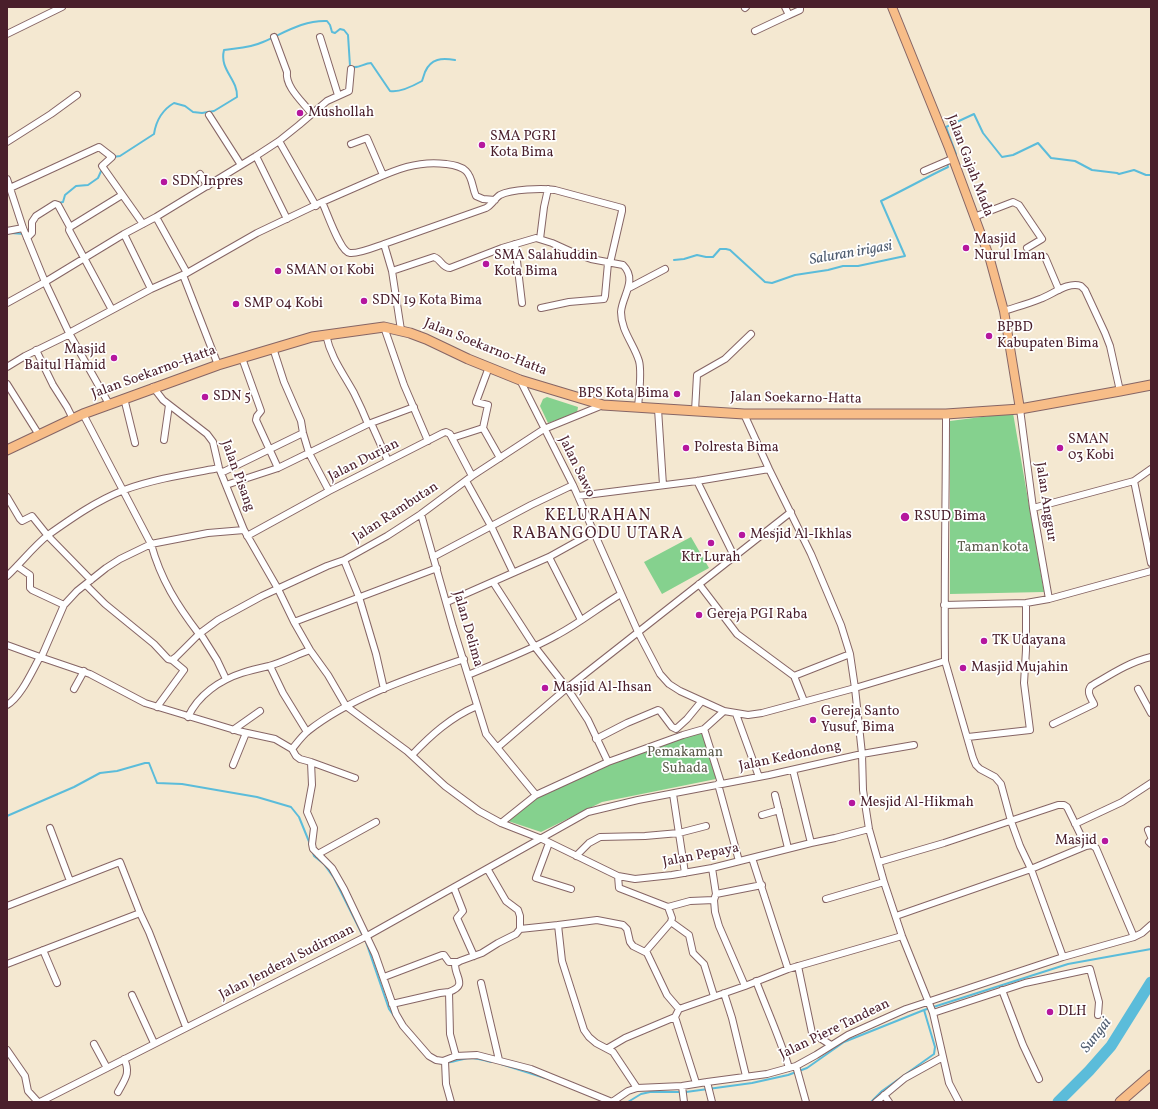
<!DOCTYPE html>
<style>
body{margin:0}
#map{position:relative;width:1158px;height:1109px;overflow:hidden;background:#f4e8d1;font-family:Vollkorn,serif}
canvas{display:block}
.frame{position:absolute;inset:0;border:8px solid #4a1f2b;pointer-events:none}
</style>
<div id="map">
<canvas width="1158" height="1109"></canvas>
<div class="frame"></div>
</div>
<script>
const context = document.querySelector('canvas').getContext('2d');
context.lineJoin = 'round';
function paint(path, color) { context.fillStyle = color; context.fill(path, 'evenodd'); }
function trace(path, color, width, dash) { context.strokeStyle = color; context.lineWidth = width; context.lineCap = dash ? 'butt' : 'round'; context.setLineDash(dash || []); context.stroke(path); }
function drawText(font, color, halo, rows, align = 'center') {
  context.font = font + ' Vollkorn,serif'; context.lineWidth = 3.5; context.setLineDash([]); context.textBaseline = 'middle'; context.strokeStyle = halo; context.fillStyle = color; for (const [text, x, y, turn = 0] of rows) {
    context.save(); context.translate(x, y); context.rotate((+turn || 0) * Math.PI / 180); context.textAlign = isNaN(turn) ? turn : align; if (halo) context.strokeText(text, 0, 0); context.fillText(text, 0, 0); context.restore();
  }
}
paint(new Path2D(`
 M 547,397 L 578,407 L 577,413 L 548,423 L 540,406 L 543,399 Z
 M 1013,413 L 1044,592 L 950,594 L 950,421 Z
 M 691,537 L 709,568 L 662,594 L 644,562 Z
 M 703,731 L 716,779 L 602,802 L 541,832 L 508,821 L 541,795 L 613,762 Z`), '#85d18e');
trace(new Path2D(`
 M 954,155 L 956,154 L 946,127 L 974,114 L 983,133 L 1002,157 L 1013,155 L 1038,143 L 1051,158 L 1075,161 L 1092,170 L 1117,173 L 1119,174 L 1134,170 L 1146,175 L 1151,175
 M 113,157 L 120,156 L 154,134 C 156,121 162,110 174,103 L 185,106 L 193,112 L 202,113 L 214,111 L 237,97 C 238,79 219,70 224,50 C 237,48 250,48 263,42 C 284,33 303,20 327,21 L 330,25 L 332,32 L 335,33 L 340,29 L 344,30 L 348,35 L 350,66 C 357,70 364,63 371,63 L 390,91 C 400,93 413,86 422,81 C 423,78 424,75 425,72 C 431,58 442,58 455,60
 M 58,203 L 63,202 L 65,195 L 76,186 L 88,185 L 98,178 L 102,169
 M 11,233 L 24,234
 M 674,260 L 684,259 L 697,255 L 706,257 L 713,257 L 720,249 L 726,249 L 730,250 L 765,282 L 772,283 L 795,275 L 828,270 L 843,266 L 858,266 L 905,256 L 881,201 C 904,190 925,178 948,167 L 947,163
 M 7,816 L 74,787 L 100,773 L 117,771 L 145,763 L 149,763 L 157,783 L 182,784 L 228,792 L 257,797 L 291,807 L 299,817 L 310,844
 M 312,850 L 314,856 L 324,864 L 334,878 L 363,936
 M 366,942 L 389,1009 L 394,1016
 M 431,1060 C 441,1068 458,1059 469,1058 C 476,1058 484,1060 491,1062
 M 501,1064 L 545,1078
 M 628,1102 L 641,1094 L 650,1092 L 686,1092 L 752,1083 L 788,1075 L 807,1068 L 844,1042 L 924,1010 L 1068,964 L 1151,949
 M 871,1102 L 882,1091 L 934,1054 L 935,1047 L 924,1010`), '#5bbcda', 2);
trace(new Path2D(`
 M 1058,1102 L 1089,1071 L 1111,1046 L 1151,982`), '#5bbcda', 11);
const minor = new Path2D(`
 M 745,8 L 746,7
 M 789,15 L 800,10 L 800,7
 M 755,31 L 789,15 L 785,7
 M 7,34 L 62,7
 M 274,37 L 287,72 C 285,87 303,102 311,113
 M 320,37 L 338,95
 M 209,115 L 241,165
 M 279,141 L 316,206
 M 7,142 L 51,114 L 77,95
 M 351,144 L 367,138 L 383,175
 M 256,156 L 287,219
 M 924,171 L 952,159
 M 200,174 L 208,186
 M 7,179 L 23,228 L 45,282 L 69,333 L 109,404
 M 10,188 L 99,147 L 112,157 L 102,166 L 143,224
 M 156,217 L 187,273
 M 974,217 L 1013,202 L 1019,205 L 1042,239 L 1027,248
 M 70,227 L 122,195
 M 7,231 L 23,228
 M 124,234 L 151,289
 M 27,238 L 32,233 L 32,222 L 36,216 L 55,204 L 58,205 L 70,227 L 69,230 L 112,310
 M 540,239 L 544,207 L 548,189
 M 384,244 L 486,208 C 492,205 495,198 500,195 C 511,189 543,188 555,190 L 622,208 L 622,211 L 610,263
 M 515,244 L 522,303
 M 1045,257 L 1059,290
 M 392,271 L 434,257 C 441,259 442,268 450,268 L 502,248 L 536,238 L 552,243 L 574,253 L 591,259 L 623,265 C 638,280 622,296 621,312 C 621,331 634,344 639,361 C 642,372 639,395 638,407
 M 183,275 L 218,365
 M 629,288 L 665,269
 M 7,303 L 45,282 L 124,234 L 156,217 L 256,156 L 279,141 L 299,125 L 327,101 L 349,91 L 351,69
 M 541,308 L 569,302 L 604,299 L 605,296 L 608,263
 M 1004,311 C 1016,307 1028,304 1040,299 C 1052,295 1068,281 1081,286 L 1085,290 L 1105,333 L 1110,346 L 1120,391
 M 384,327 L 404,385 L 428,441
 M 401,330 L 392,271 L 384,244 C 375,247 359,254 350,253 C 340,252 327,212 322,202 C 338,195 354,188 370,181 C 395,170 418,160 446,164 C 453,165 461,166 466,171 C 473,178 472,188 476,196 L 483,199 L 495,200
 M 69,333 L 151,289 L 187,273 L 257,233 L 322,202
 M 326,335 C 331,358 343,373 354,393 C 359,403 364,414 368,424 L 371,423 L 388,461
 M 273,348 L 284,382 L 301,421 L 303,433 L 309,453 L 329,491
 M 36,350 L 53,385 L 67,407 L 73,419
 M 242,358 L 261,411 L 257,416 L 256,420 L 278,468
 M 7,367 L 25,356 L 70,334
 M 520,380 L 573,485 L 638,632 L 660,674 L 669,684 L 680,691 L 724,711 L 748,715 L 762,713 L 855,688 L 945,661 C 944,578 946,496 946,414
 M 7,384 L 39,435
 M 153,387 L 163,400 L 207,434 L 213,442 L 219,468 L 244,530 L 278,589 L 294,622 L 310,650 L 328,675 L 346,706 L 407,751 L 445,786 L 479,811 L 501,823 L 542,839 L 618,876 L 635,879 L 672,875 L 712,868 L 811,843 L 835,838 L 869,829
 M 124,398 L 135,443
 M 658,409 L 663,485
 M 1020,409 L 1033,508 L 1049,599
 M 695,411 L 697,375 L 725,359 L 751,334
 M 83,414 L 151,544 C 161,580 177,605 199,634
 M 744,414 L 769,469 L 811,554 L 841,625 L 850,654 L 855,688 L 862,754 L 863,790 L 869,829 L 884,882 L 902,936 L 933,1013 L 949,1083 L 959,1102
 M 371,423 L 414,407
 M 483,428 L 488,405 L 476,402 L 489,367
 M 452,438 L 483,428 L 500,458
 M 164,440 L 169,405
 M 221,473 L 303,433
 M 466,481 L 491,526 L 513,572
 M 697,481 L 734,556
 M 1134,481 L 1151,563
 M 226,485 L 278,468 L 368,424
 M 578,496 L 697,481 L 769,469
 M 7,497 L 20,519 L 22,521 L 32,516 L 48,536 L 91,580
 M 1033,508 L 1134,481 L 1151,469
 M 421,514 L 453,627 L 486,734 L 536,795 L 501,823
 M 247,536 L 329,491 L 443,433 L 446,432 L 450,434 L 472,476
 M 433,557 L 531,505 L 573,485
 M 549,557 L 581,620
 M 344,560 L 359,597 L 376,654 L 384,689
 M 17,566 L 30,575 L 30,588 L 32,590 L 64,605
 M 7,576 C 21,563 33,547 48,535 C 72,518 96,501 124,490 C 154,479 187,474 219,468
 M 493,582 L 535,647 L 567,688 L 588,720 L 608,762
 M 699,584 L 737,634 L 794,676 L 804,701
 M 86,585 L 105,604 L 154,644 L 168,659 L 172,660 L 184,670 L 157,707
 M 447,602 L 549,557 L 594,532
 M 944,605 L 1026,603 L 1049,599 L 1151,571
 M 294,622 L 437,568
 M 200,633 L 217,660 L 226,679
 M 7,645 L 40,657 L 90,674 L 145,703 L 238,731 L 275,739 L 292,749 L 296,756 L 300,759 L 311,762 L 312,785 L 307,812 L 314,828 L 312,844 L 313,849 L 332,868 L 344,889 L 375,954 L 396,1014 L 403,1026 L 429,1056 L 436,1060 L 443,1061 L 456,1056 L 477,1055 L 531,1069 L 612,1102
 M 41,658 L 64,605 L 77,591 L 106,568 L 120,559 L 151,544 L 208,533 L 244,530
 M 172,660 L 176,657 L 199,634 L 218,620 L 262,596 L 327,566 L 344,560 L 387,536 L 421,514 L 472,476 L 544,429 L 603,405
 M 945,661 L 973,758 L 976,765 L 980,769 L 995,777 L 1001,784 L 1011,821 L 1020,846 L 1031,869 L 1063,957
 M 270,666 L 283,693 L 307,732
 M 468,675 C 498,662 529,651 557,635 C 580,623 599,607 621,594
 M 794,676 L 850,654
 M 74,689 L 84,671
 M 1138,689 L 1151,713
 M 7,705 C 21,697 32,671 40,657
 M 736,714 L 759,777
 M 188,717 C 198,695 220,680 242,673 C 251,670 260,668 269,666 C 283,662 296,655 310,650
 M 1053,724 L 1094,704 C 1091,698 1086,692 1091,686 C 1110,675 1129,662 1151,657
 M 704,729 L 721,783
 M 233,730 L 260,711
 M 968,737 L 1030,730 L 1024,683 L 1026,650 L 1026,603
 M 596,739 L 627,723 L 658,710 L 660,711 L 672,727 L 676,729 L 687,719 L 701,702
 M 498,747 L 567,688 L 791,512
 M 292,749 C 297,743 302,736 308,731 C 351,697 412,677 464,659
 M 412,755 C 431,735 451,717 477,706
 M 311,762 L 355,778
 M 233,765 L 246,733
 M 793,770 L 811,843
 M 718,784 L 739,861
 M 673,794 L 685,873
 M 536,795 L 608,762 L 683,735 L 704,729 L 724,711
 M 775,795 L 788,848
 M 762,815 L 779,810
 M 1075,824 L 1122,802 L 1151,783
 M 50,828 L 70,881
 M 1148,830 L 1151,837
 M 1151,840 L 1149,842 L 1151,844
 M 549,843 L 536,878 L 571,889
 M 1086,846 L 1092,845 L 1096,848 L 1134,937
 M 318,854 L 376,822
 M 576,856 L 589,843 L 600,837 L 645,836 L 679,833 L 706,826
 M 752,858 L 788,969
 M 879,862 L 944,843 L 1058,805 L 1064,805 L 1067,807 L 1086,846 L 1031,869 L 896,916
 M 712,868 L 716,894 L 714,900 L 715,912 L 719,926 L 745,986
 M 618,876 L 619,888 L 668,907 L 672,918 L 671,922 L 646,951
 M 454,888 L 463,911 L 457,918 L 474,956
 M 716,894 L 762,885
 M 826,899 L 884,882
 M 7,906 L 120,862 L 140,913 L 149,932 L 186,1027
 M 668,907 L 690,901 L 714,900
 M 671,922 L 689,935 L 693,953 L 704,964 L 714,996
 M 558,925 L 597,920 L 623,925 L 627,929 L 630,942 L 633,946 L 647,953 L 667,995 L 679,1009
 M 520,929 L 558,925 L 562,961 L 584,1030 L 589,1037 L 596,1043 L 613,1052 L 637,1088
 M 43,950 L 57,983
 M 7,964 L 140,913
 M 798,966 L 812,1033 L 831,1045
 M 384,977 L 442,955 L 444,955 L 449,962 L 457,962
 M 756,981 C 767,1010 780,1038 789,1068
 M 481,983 L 499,1060
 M 1002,990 L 1023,1045 L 1039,1079
 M 724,993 L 732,1018 L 746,1076
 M 132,995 L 154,1043
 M 392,1004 L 440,993 L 449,992
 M 933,1013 L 1025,983 L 1090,969 L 1099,1002 L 1098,1015
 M 675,1017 L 696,1083
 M 94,1044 L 107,1068
 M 608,1048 L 625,1038 L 675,1017 L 679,1009 L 745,986 L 788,969 L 902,936
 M 7,1050 L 25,1076 L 28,1091 L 38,1102
 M 456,1056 L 450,1034 L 449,992 C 468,985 455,978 455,964 L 460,961 L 482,953 L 498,943 L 516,934 L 520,929 L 520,916 L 518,910 L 506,901 L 488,870
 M 445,1061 L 446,1084 L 451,1102
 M 796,1066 L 806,1102
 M 707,1082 L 712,1102
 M 682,1086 L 684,1102
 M 118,1092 C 125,1079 131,1073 124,1059
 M 884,1095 L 889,1102
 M 40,1102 L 367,936 L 588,812 L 638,800 L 769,775 L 862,754 L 914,745
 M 612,1102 L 628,1091 L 637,1088 L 682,1086 L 707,1082 L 767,1074 L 796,1066 L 816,1055 L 848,1035 L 906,1009 L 1063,957 L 1134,937 L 1142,933 L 1151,925
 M 876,1102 L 905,1078 L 943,1057`);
const major = new Path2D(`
 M 892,7 L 949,148 L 989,256 L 1004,311 L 1020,409`);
const highway = new Path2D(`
 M 7,450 L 83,414 L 218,365 L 312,337 L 384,327 L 410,333 L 426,339 L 468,359 L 520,380 L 603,405 L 744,414 L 946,414 L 1020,409 L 1120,391 L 1151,385
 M 1120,1102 L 1151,1075`);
trace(minor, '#866565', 8);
trace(major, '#866565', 10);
trace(highway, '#866565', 11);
trace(minor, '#fff', 6);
trace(major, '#f7bd88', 8);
trace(highway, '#f7bd88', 9);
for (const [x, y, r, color] of [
 [300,113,4,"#b5179e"],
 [482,145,4,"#b5179e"],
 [164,182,4,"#b5179e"],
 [966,248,4,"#b5179e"],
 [486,264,4,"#b5179e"],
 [278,271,4,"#b5179e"],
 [364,301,4,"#b5179e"],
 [236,304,4,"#b5179e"],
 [989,336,4,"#b5179e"],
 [114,358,4,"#b5179e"],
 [677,394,4,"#b5179e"],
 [205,397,4,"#b5179e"],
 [686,448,4,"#b5179e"],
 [1060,448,4,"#b5179e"],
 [905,517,5,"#b5179e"],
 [742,535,4,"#b5179e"],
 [711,543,4,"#b5179e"],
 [699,615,4,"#b5179e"],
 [984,641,4,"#b5179e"],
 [963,668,4,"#b5179e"],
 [545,688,4,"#b5179e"],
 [813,720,4,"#b5179e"],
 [852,803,4,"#b5179e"],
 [1105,841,4,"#b5179e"],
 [1050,1012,4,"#b5179e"]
]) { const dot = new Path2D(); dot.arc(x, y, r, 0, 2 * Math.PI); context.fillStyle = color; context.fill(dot); trace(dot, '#fff', 1.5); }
drawText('14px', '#4a1f2b', '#fff', [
 ["Mushollah",308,113],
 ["SMA PGRI",490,137],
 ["Kota Bima",490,153],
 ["SDN Inpres",172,182],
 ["Masjid",974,240],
 ["Nurul Iman",974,256],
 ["SMA Salahuddin",494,256],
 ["Kota Bima",494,272],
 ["SMAN 01 Kobi",286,271],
 ["SDN 19 Kota Bima",372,301],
 ["SMP 04 Kobi",244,304],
 ["BPBD",997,328],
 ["Kabupaten Bima",997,344],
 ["Masjid",106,350,"right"],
 ["Baitul Hamid",106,366,"right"],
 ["BPS Kota Bima",669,394,"right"],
 ["SDN 5",213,397],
 ["SMAN",1068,440],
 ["03 Kobi",1068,456],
 ["Polresta Bima",694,448],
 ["RSUD Bima",914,517],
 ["Mesjid Al-Ikhlas",750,535],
 ["Ktr Lurah",711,558,"center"],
 ["Gereja PGI Raba",707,615],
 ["TK Udayana",992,641],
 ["Masjid Mujahin",971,668],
 ["Masjid Al-Ihsan",553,688],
 ["Gereja Santo",821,712],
 ["Yusuf, Bima",821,728],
 ["Mesjid Al-Hikmah",860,803],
 ["Masjid",1097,841,"right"],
 ["DLH",1058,1012]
], 'left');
drawText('14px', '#4a1f2b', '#fff', [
 ["Jalan Gajah Mada",969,166,69],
 ["Jalan Soekarno-Hatta",485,348,22],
 ["Jalan Soekarno-Hatta",154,373,-20],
 ["Jalan Soekarno-Hatta",796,399,1],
 ["Jalan Durian",364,461,-27],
 ["Jalan Sawo",576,467,64],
 ["Jalan Pisang",237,476,70],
 ["Jalan Anggur",1045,502,81],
 ["Jalan Rambutan",396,513,-33],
 ["Jalan Delima",467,629,74],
 ["Jalan Kedondong",790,757,-12],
 ["Jalan Pepaya",701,856,-11],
 ["Jalan Jenderal Sudirman",287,963,-27],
 ["Jalan Piere Tandean",835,1030,-26]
]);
drawText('14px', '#5f5d4e', '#fff', [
 ["Taman kota",993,548],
 ["Pemakaman",685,753],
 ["Suhada",685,769]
]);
drawText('italic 15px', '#515e71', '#fff', [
 ["Saluran irigasi",851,254,-10],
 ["Sungai",1097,1036,-52]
]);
context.letterSpacing = '1px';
drawText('16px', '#4a1f2b', '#fff', [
 ["KELURAHAN",598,517],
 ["RABANGODU UTARA",598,535]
]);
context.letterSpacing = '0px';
</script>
